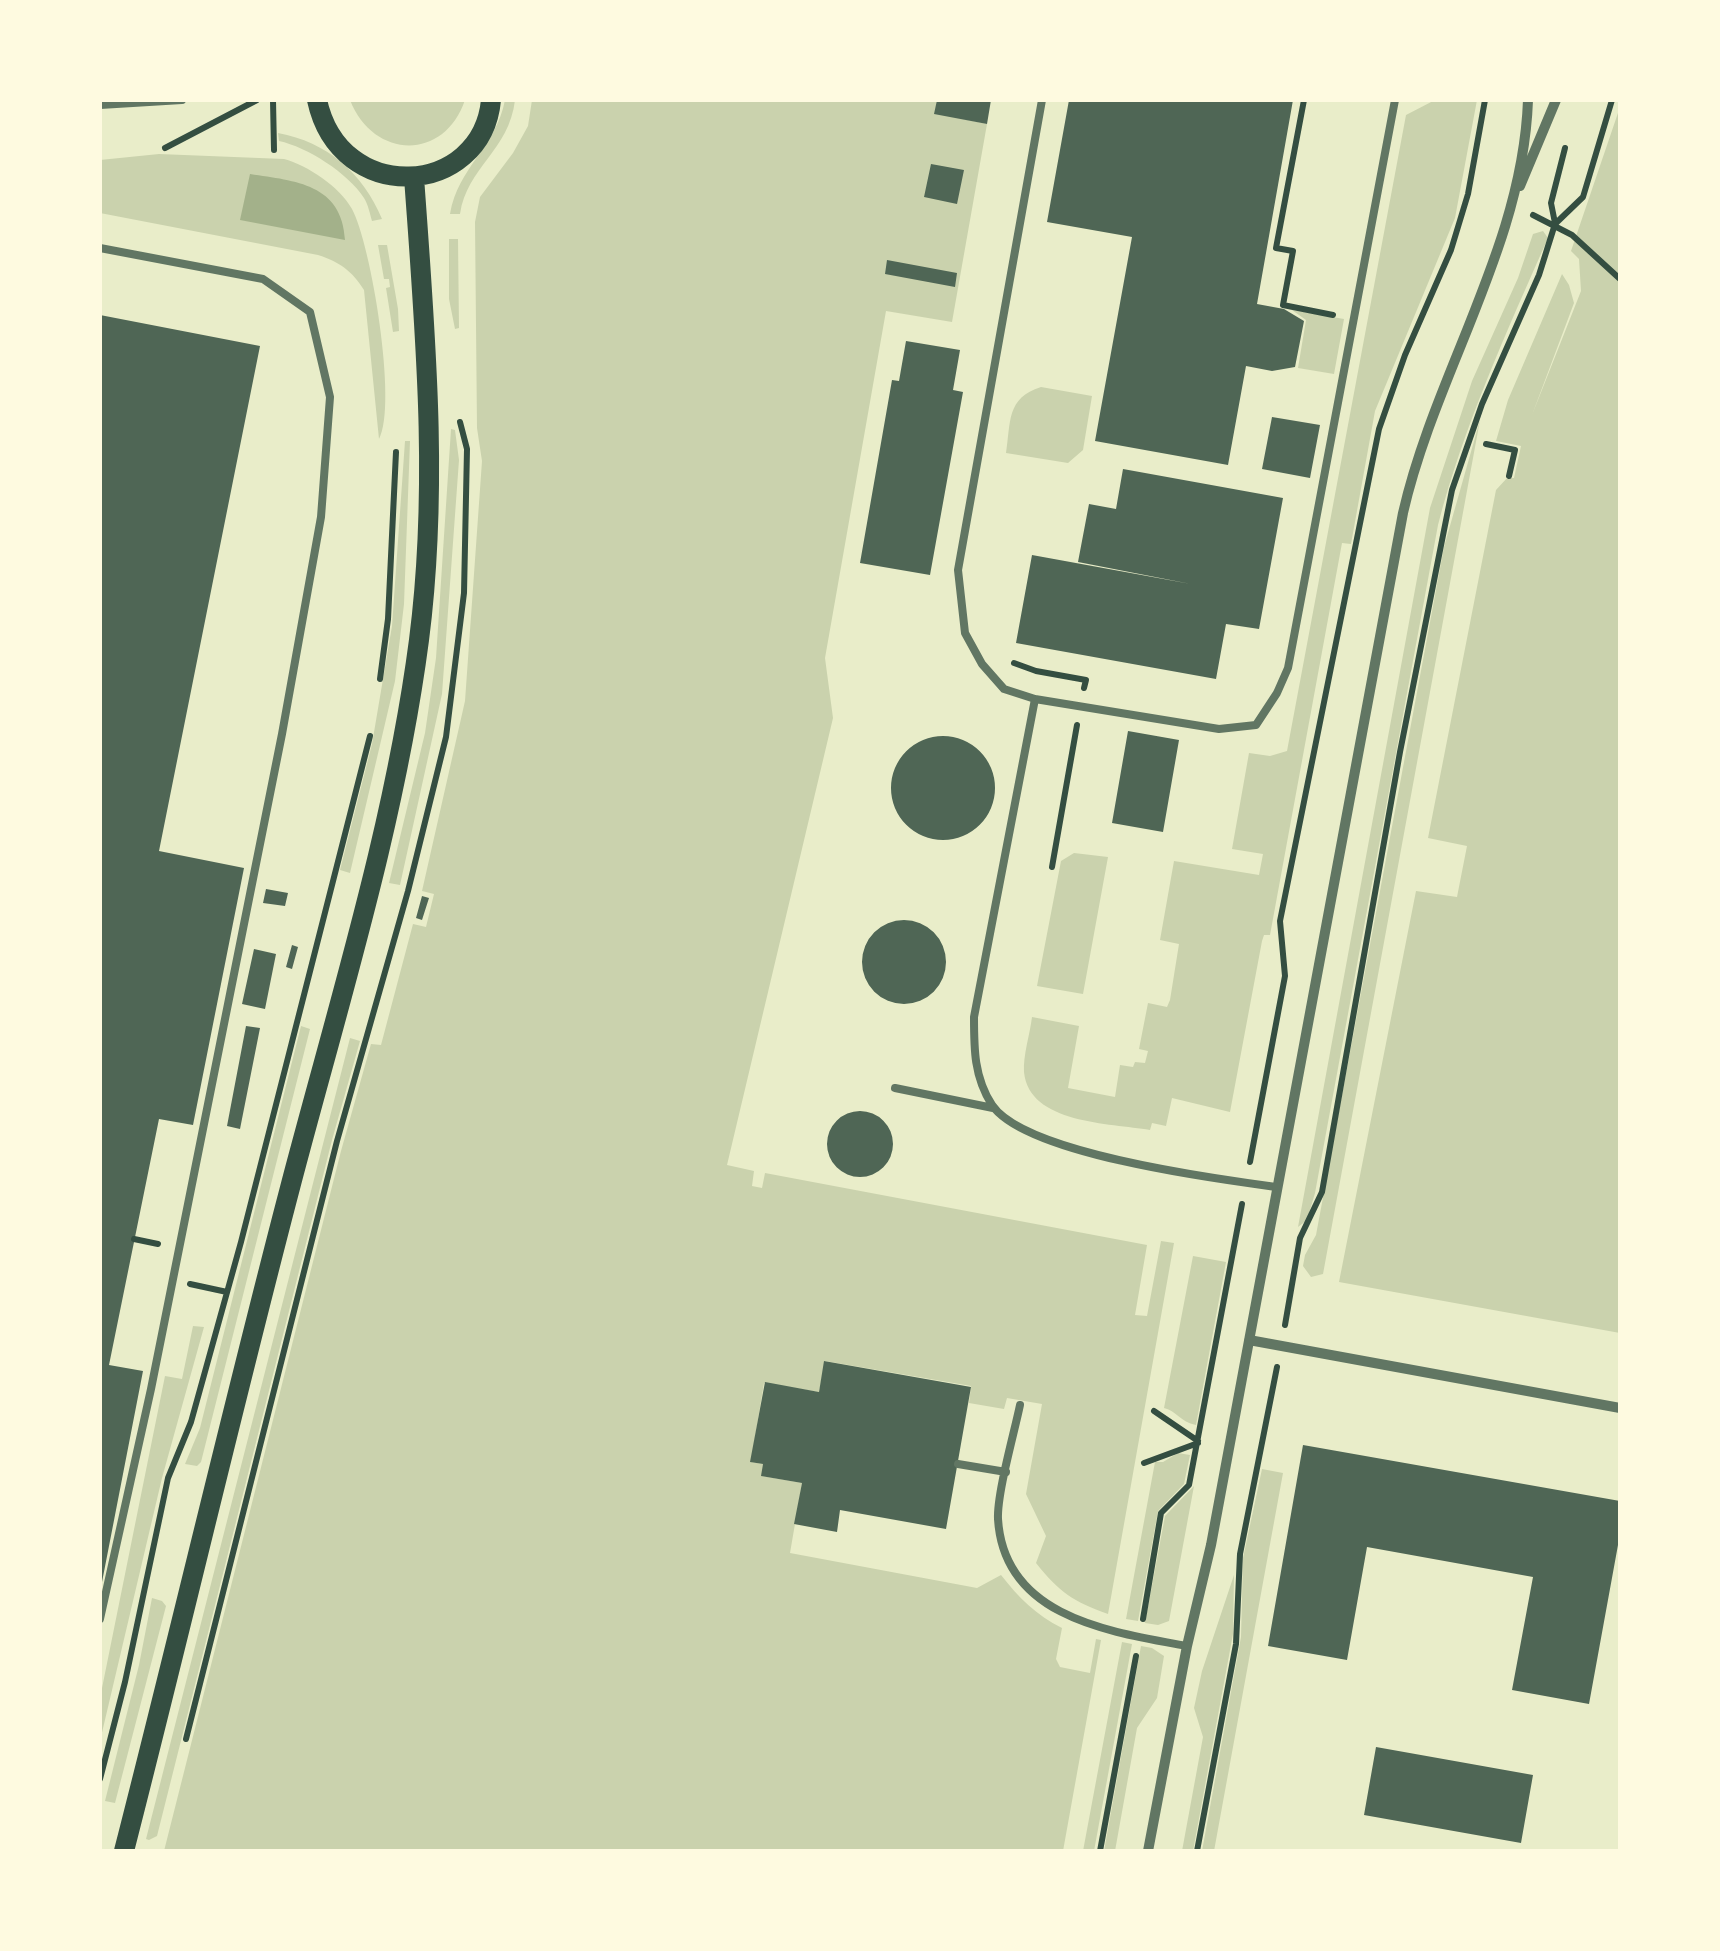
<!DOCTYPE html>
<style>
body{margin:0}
#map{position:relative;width:1720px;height:1951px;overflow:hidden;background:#e9edc9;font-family:Raleway,sans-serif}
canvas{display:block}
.frame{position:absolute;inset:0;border:102px solid #fefae0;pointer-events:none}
</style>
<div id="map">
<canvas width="1720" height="1951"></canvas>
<div class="frame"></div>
</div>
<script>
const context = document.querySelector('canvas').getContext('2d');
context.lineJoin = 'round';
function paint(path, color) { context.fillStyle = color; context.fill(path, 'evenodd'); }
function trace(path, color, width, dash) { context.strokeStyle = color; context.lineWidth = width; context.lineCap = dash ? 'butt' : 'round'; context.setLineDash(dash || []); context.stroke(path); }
paint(new Path2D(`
 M 350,100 L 465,100 C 444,162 373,159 350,100 Z
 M 505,100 L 515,100 C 509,151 467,167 460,214 L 450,214 C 458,167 496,147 505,100 Z
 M 532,100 L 937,100 L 935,113 L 987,124 L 952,322 L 886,311 L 825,658 L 833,718 L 727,1165 L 754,1171 L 752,1186 L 762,1188 L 765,1173 L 1147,1245 L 1135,1315 L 1147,1316 L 1161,1241 L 1174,1243 L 1108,1614 C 1074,1602 1059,1592 1036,1563 L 1046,1536 L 1026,1494 L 1042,1404 L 1007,1398 L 1004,1409 L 969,1403 L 971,1386 L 825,1361 L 819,1392 L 764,1383 L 751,1462 L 763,1464 L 762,1476 L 802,1483 L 790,1553 L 977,1588 L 1001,1575 C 1019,1598 1036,1615 1062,1628 L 1056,1659 L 1060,1667 L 1090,1673 L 1096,1639 L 1101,1640 L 1063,1851 L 164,1851 L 341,1151 L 371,1044 L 381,1045 L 413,924 L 426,927 L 434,894 L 422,891 L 465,701 L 482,461 L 477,428 L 475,222 L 480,197 L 513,153 L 528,126 Z
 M 1435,100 L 1477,100 L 1455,218 L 1375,411 L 1351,544 L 1342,543 L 1270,935 L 1264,935 L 1262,941 L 1230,1112 L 1172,1098 L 1166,1126 L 1152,1123 L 1150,1130 C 1110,1123 1029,1124 1024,1072 C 1023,1055 1030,1034 1032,1017 L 1079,1026 L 1068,1088 L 1115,1097 L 1120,1065 L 1133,1067 L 1135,1062 L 1145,1063 L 1148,1051 L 1139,1049 L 1148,1003 L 1167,1007 L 1170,1000 L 1179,944 L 1160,940 L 1174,861 L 1259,875 L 1263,854 L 1232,849 L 1249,753 L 1270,756 L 1287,751 L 1406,115 Z
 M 1620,107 L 1620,1333 L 1339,1282 L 1416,891 L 1457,897 L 1467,846 L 1428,838 L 1496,490 L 1507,478 L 1514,478 L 1521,446 L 1496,441 L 1508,400 L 1562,274 L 1569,285 L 1574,303 L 1532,415 L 1581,291 L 1579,259 L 1571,251 Z
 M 278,133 C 327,142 363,173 382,219 L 372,221 C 370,214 368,204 364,198 C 348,173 307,147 279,141 Z
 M 159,154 L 284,159 C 307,165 340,187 352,209 C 371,244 398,405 379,439 L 364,290 C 352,271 340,262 318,255 L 100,213 L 100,160 Z
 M 1543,231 L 1548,238 C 1506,333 1464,425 1438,525 L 1315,1193 L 1307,1220 L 1298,1227 L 1430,508 L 1472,381 L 1518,278 L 1533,234 Z
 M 449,239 L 458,239 L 459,328 L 455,329 L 449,299 Z
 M 378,245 L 387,245 L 398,309 L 399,331 L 393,332 L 386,288 L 390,287 L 389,279 L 384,279 Z
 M 1292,310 L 1344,319 L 1334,374 L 1298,368 L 1306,320 Z
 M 1041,387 L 1092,396 L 1083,450 L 1068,463 L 1006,453 C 1011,422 1006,398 1041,387 Z
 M 1480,420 L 1323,1274 L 1311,1277 L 1303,1266 L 1305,1255 L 1316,1235 L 1444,547 Z
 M 451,429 L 455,430 L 459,460 L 442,694 L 400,885 L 389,883 L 425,733 L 436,658 Z
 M 405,441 L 410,441 L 404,604 L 395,681 L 350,873 L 340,870 L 372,744 L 392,626 Z
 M 1074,853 L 1108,857 L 1083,994 L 1037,986 L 1061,861 Z
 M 301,1026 L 310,1029 L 201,1462 L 197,1466 L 185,1464 L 200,1428 Z
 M 350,1038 L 360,1041 L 332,1140 L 157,1836 L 149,1840 L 146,1839 Z
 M 1193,1256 L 1226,1262 L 1196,1425 C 1180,1422 1177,1411 1164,1408 Z
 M 193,1326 L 204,1327 L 162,1478 L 100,1741 L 100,1698 L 165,1376 L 182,1379 Z
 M 1178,1453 L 1190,1455 L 1184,1484 L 1158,1511 L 1138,1621 L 1126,1619 L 1155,1462 L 1163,1462 Z
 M 1262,1469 L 1283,1473 L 1214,1851 L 1202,1851 L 1241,1637 L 1243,1558 Z
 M 1194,1486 L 1169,1621 L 1158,1625 L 1145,1623 L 1165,1516 Z
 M 1234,1575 L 1233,1634 L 1193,1851 L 1182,1851 L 1203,1737 L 1194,1708 L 1202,1671 Z
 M 152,1598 L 162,1601 L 166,1606 L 115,1803 L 105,1801 L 139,1665 Z
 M 1122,1642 L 1132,1644 L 1094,1851 L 1083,1851 Z
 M 1141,1646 L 1152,1648 L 1164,1656 L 1157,1698 L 1137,1728 L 1115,1851 L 1104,1851 Z`), '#cad2ad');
paint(new Path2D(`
 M 250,174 C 296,181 342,184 345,240 L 240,220 Z`), '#a3b18a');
paint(new Path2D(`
 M 937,100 L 991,100 L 987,124 L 934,114 Z
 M 1069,100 L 1293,100 L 1257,304 L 1284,309 L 1304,321 L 1295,367 L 1272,371 L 1246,366 L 1228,465 L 1095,441 L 1132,237 L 1047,222 Z
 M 931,164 L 964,170 L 957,204 L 924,197 Z
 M 887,260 L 957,273 L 955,287 L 885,274 Z
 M 100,315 L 260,346 L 159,851 L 244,868 L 193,1125 L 159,1119 L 109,1365 L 143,1371 L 102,1582 Z
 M 906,341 L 960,350 L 953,390 L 963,392 L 930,575 L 860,563 L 892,380 L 899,381 Z
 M 1272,417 L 1320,425 L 1310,478 L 1262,469 Z
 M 1123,469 L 1283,498 L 1259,629 L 1226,624 L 1216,679 L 1016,643 L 1032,555 L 1191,584 L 1078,562 L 1089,504 L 1116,509 Z
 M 1128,731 L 1179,740 L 1163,832 L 1112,823 Z
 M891 788a52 52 0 1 1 104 0a52 52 0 1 1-104 0Z
 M 266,889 L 288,893 L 285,906 L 263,903 Z
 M 422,896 L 429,898 L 422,920 L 416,918 Z
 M862 962a42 42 0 1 1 84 0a42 42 0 1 1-84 0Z
 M 292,945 L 298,947 L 292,969 L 286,967 Z
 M 254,949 L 276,954 L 265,1009 L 242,1004 Z
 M 246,1026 L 260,1028 L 240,1129 L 227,1126 Z
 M827 1144a33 33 0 1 1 66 0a33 33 0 1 1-66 0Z
 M 824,1361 L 971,1387 L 946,1529 L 840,1510 L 837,1532 L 794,1524 L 802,1483 L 761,1476 L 763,1464 L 750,1462 L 765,1382 L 819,1392 Z
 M 1303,1445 L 1620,1501 L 1620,1534 L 1589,1704 L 1512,1690 L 1533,1577 L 1367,1547 L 1347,1660 L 1268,1646 Z
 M 1376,1747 L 1533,1775 L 1521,1843 L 1364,1815 Z`), '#4f6655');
trace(new Path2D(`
 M 273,100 L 274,150
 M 1304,100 L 1276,248 L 1293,251 L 1283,305 L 1333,315
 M 165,148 L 257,100
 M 1533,215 L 1572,235 L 1620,279
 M 1555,223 L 1551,203 L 1565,148
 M 1486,444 L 1515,450 L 1509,476
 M 1014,663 L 1036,671 L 1086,680 L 1084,688
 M 380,679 L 388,619 L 396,452
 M 1052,867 L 1077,725
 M 1250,1162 L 1285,976 L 1280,921 L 1379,429 L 1405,355 L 1451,250 L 1468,194 L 1485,100
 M 134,1239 L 158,1244
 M 190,1284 L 227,1292
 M 1285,1325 L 1300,1238 L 1322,1192 L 1400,752 L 1452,490 L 1482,404 L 1539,275 L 1555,224 L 1583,197 L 1612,100
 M 1154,1411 L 1198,1441
 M 1144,1463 L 1198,1443
 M 1143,1619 L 1161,1513 L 1189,1485 L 1242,1204
 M 186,1739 L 337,1141 L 408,891 L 446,737 L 464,593 L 467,449 L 460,422
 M 100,1779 L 125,1682 L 168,1478 L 191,1422 L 241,1242 L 370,736
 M 1100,1851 L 1136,1656
 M 1197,1851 L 1236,1644 L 1240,1554 L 1277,1367`), '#344e41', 6);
trace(new Path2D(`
 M 1042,100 L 958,570 L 965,633 L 982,664 L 1004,689 L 1035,699 L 1219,729 L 1256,725 L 1277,693 L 1288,668 L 1395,100
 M 100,105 L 182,100
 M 100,248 L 263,279 L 310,312 L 330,397 L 321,517 L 282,734 L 151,1389 L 100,1619
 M 1035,699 L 974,1017 C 974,1049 974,1077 992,1105 C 1025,1154 1216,1179 1276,1187
 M 895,1088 L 993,1108
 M 1020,1405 C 1014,1434 997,1493 998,1519 C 1004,1618 1111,1632 1187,1646
 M 958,1464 L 1006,1472`), '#617663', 8);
trace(new Path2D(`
 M 1520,186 L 1556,100
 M 1249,1340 L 1620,1408
 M 1148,1851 L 1187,1646 L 1211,1545 L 1403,513 C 1435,373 1523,246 1528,100`), '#617663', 10);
trace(new Path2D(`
 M 317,100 C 340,207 482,197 491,100
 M 124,1851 C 181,1629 233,1405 291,1184 C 338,1005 395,824 419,640 C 439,485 425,331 414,177`), '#344e41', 20);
</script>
